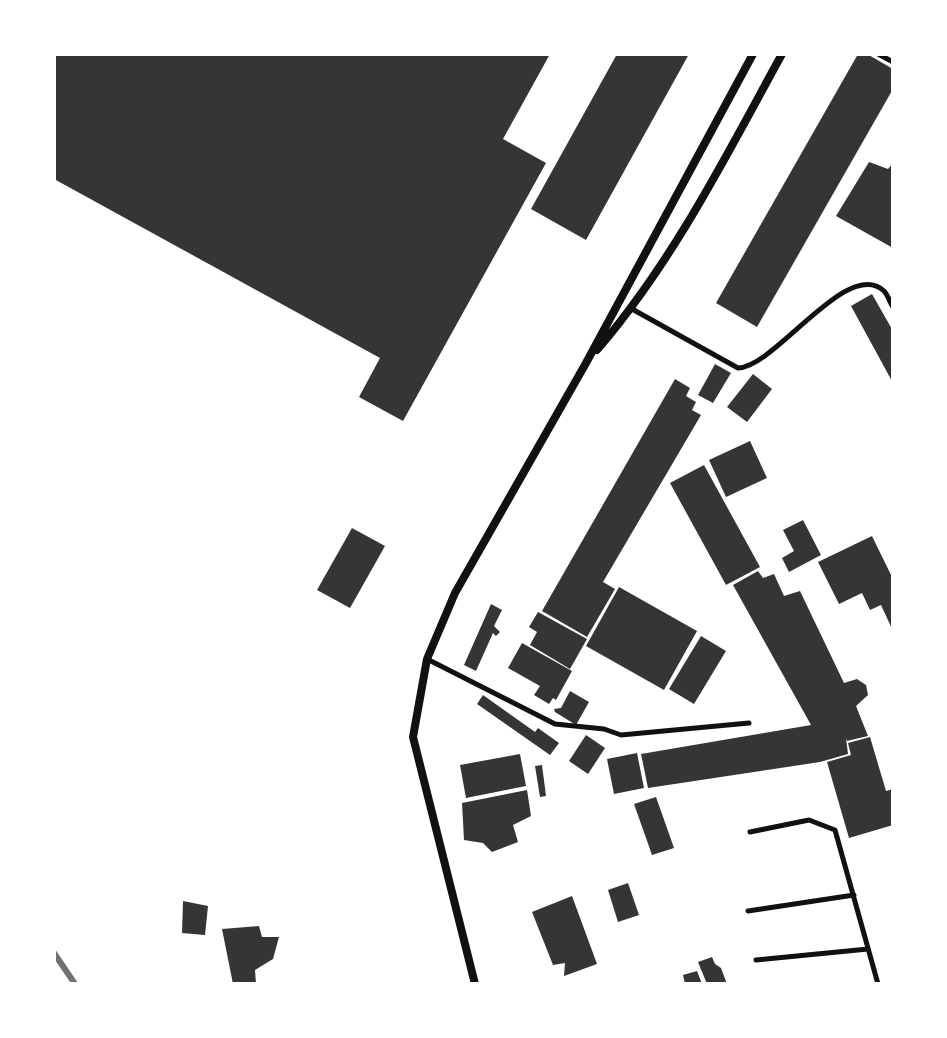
<!DOCTYPE html>
<style>
body{margin:0}
#map{position:relative;width:947px;height:1038px;overflow:hidden;background:#fff;font-family:Commissioner,sans-serif}
canvas{display:block}
.frame{position:absolute;inset:0;border:56px solid #fff;pointer-events:none}
</style>
<div id="map">
<canvas width="947" height="1038"></canvas>
<div class="frame"></div>
</div>
<script>
const context = document.querySelector('canvas').getContext('2d');
context.lineJoin = 'round';
function paint(path, color) { context.fillStyle = color; context.fill(path, 'evenodd'); }
function trace(path, color, width, dash) { context.strokeStyle = color; context.lineWidth = width; context.lineCap = dash ? 'butt' : 'round'; context.setLineDash(dash || []); context.stroke(path); }
paint(new Path2D(`
 M 54,54 L 550,54 L 503,139 L 546,163 L 403,421 L 359,397 L 380,358 L 54,179 Z
 M 617,54 L 689,54 L 586,240 L 531,209 Z
 M 858,54 L 867,54 L 893,69 L 893,89 L 757,327 L 716,303 Z
 M 869,162 L 888,169 L 893,163 L 893,248 L 836,216 Z
 M 872,294 L 893,331 L 893,383 L 851,306 Z
 M 715,364 L 731,373 L 713,403 L 698,395 Z
 M 753,374 L 772,389 L 747,422 L 727,407 Z
 M 675,379 L 690,388 L 686,396 L 696,402 L 692,410 L 701,415 L 603,582 L 615,589 L 587,637 L 542,611 Z
 M 750,441 L 767,478 L 726,497 L 709,460 Z
 M 704,465 L 760,567 L 726,585 L 670,483 Z
 M 803,520 L 821,555 L 789,572 L 782,558 L 794,551 L 783,530 Z
 M 352,528 L 385,546 L 350,608 L 317,590 Z
 M 872,536 L 893,579 L 893,631 L 881,605 L 870,610 L 862,593 L 839,604 L 818,562 Z
 M 758,571 L 763,578 L 774,574 L 784,596 L 800,591 L 844,683 L 857,679 L 866,685 L 868,695 L 856,706 L 868,736 L 847,741 L 846,738 L 848,754 L 820,762 L 648,788 L 641,754 L 811,725 L 733,585 Z
 M 619,587 L 697,631 L 664,690 L 586,646 Z
 M 491,604 L 502,610 L 494,626 L 500,632 L 496,636 L 493,633 L 476,671 L 464,665 Z
 M 538,612 L 587,639 L 570,669 L 530,645 L 537,632 L 529,627 Z
 M 701,636 L 726,651 L 694,704 L 669,689 Z
 M 522,643 L 572,671 L 556,700 L 553,698 L 549,704 L 534,695 L 540,686 L 508,668 Z
 M 570,691 L 589,702 L 576,725 L 555,712 L 554,709 L 561,708 Z
 M 483,695 L 535,732 L 538,728 L 559,743 L 550,755 L 477,704 Z
 M 586,735 L 605,748 L 588,774 L 569,761 Z
 M 870,737 L 886,791 L 893,789 L 893,825 L 849,838 L 827,762 L 851,755 L 848,743 Z
 M 637,753 L 644,788 L 614,794 L 607,759 Z
 M 520,754 L 526,786 L 466,798 L 460,765 Z
 M 542,765 L 546,796 L 540,797 L 535,766 Z
 M 527,790 L 531,816 L 513,825 L 518,842 L 492,852 L 483,843 L 464,840 L 462,803 Z
 M 656,797 L 674,848 L 652,855 L 634,804 Z
 M 628,883 L 639,915 L 618,922 L 608,890 Z
 M 572,896 L 597,964 L 564,976 L 565,963 L 553,965 L 532,912 Z
 M 183,901 L 208,906 L 205,935 L 182,933 Z
 M 259,926 L 262,937 L 279,937 L 273,959 L 255,970 L 256,984 L 233,984 L 222,929 Z
 M 712,957 L 715,964 L 721,968 L 727,984 L 707,984 L 698,962 Z
 M 697,971 L 702,984 L 685,984 L 683,975 Z`), '#353535');
trace(new Path2D(`
 M 878,54 L 893,62
 M 632,309 L 738,368 C 776,367 847,257 884,291 C 888,295 890,303 893,307
 M 427,659 L 555,724 L 604,729 L 621,735 L 749,723
 M 750,832 L 809,820 L 835,830 L 878,984
 M 748,911 L 854,895
 M 756,960 L 868,949`), '#111', 5);
trace(new Path2D(`
 M 597,350 C 673,262 726,156 782,54
 M 475,984 L 413,737 L 427,659 L 455,593 L 586,363 L 753,54`), '#111', 8);
trace(new Path2D(`
 M 54,953 L 75,984`), '#707070', 6);
</script>
